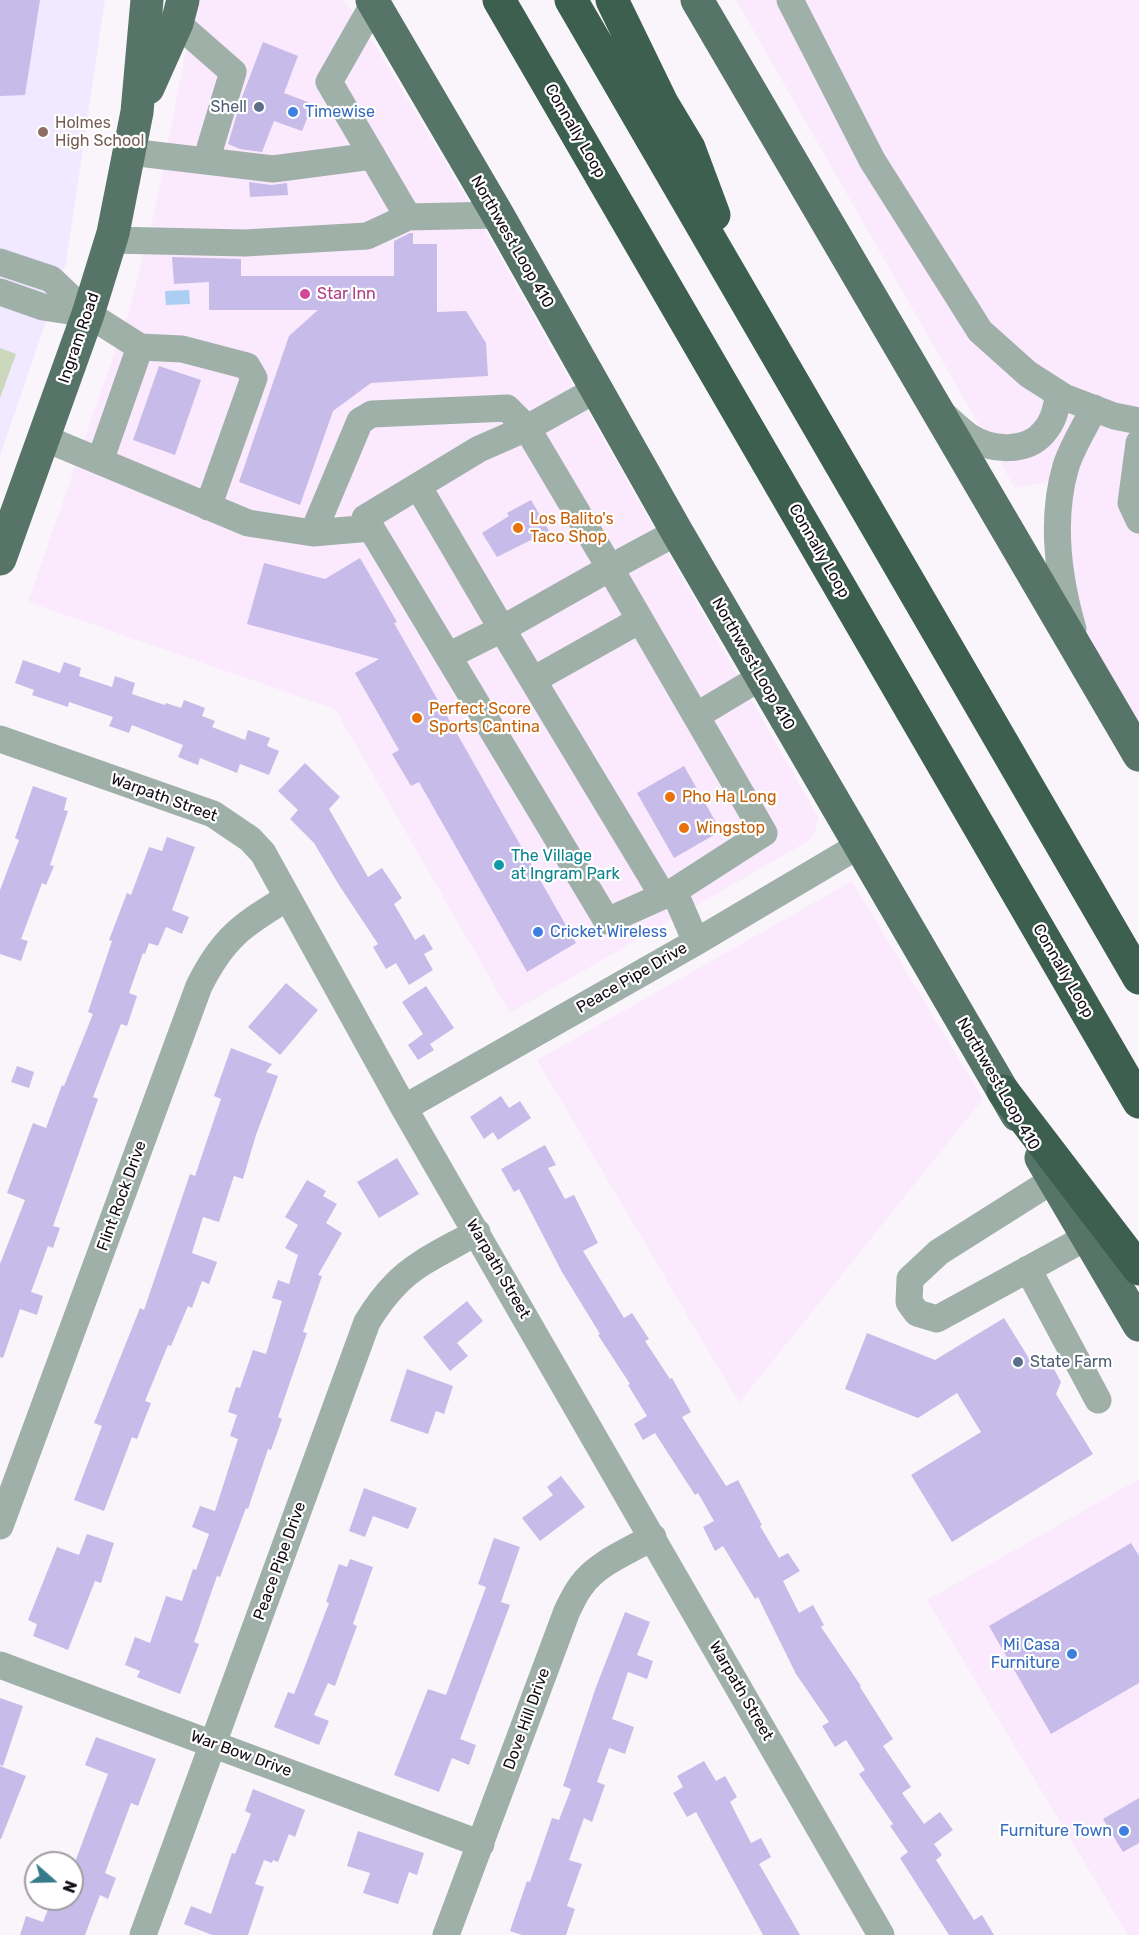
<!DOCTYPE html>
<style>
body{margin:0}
#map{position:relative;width:1139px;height:1935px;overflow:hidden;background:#faf5fb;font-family:Rubik,sans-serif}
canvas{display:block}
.north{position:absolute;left:24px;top:1851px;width:60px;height:60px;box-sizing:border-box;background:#fff;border:2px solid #a09da1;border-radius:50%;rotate:110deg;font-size:16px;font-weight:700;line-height:24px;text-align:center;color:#120a14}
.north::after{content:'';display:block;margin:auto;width:21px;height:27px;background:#377b8a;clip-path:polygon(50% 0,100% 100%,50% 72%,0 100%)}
</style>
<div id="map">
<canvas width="1139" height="1935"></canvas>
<div class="north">N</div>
</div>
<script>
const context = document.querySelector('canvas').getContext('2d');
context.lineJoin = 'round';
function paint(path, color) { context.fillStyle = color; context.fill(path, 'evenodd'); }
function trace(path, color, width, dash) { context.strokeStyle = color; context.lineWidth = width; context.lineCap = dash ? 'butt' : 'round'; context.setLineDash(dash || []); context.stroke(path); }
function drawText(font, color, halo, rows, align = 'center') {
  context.font = font + ' Rubik,sans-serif'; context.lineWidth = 4.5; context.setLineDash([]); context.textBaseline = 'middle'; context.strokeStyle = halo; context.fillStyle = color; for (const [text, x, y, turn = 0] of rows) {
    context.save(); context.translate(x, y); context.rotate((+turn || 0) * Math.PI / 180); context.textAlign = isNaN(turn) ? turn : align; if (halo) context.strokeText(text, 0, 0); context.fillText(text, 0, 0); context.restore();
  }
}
paint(new Path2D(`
 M 202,0 L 344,0 L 374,43 L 467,199 L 818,817 L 816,829 L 810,840 L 510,1013 L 335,709 L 28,602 L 130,308 L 154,214 L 193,14 Z
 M 736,0 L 1139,0 L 1139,736 L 1097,659 L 1079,612 L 1069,565 L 1072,496 L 1077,477 L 1015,488 Z
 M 852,881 L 983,1099 L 739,1403 L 537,1060 Z
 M 1139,1479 L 1139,1935 L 1128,1935 L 927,1600 Z`), '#fbe9fe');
paint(new Path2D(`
 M 0,0 L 105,0 L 66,263 L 0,456 Z`), '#f1e9ff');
paint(new Path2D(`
 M 0,348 L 16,354 L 0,398 Z`), '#cbd8bb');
paint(new Path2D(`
 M 189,290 L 190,304 L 166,305 L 165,291 Z`), '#aacff2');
paint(new Path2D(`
 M 0,0 L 40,0 L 25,95 L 0,96 Z
 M 263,42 L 298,56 L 284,93 L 313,104 L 302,131 L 274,121 L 262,152 L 240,149 L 228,144 L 242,97 Z
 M 249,182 L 271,185 L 287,183 L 288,195 L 250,197 Z
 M 410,233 L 413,233 L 413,244 L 437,244 L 437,312 L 466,311 L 486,343 L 488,376 L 371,383 L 333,411 L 300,505 L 239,482 L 289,336 L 318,310 L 209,310 L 209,282 L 174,284 L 172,257 L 241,259 L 241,276 L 394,276 L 394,241 Z
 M 159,366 L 201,380 L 175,455 L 133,440 Z
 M 531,500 L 549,531 L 497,557 L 482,533 L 509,516 L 507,513 Z
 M 360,558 L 397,622 L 394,623 L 576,943 L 527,972 L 419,782 L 411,786 L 392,754 L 399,750 L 355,673 L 379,659 L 247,624 L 264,563 L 325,579 Z
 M 23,660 L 60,673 L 64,662 L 81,668 L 79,676 L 112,687 L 115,676 L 135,683 L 132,694 L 165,705 L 166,703 L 181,708 L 184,700 L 205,708 L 202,716 L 215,721 L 212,727 L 245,740 L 248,730 L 270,738 L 267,746 L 279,751 L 269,775 L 240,764 L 237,773 L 200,758 L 198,765 L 178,757 L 183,745 L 132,725 L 129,733 L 109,726 L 113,717 L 69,702 L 68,707 L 32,695 L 34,690 L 15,683 Z
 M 305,763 L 340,797 L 329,809 L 368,877 L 382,868 L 402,898 L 394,904 L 415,940 L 424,934 L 433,949 L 424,954 L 433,970 L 409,985 L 396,963 L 386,969 L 373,947 L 378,944 L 339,885 L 314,843 L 290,819 L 298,810 L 278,791 Z
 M 684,766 L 721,831 L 674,858 L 637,793 Z
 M 33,786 L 67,798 L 64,810 L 68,811 L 50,865 L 54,866 L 46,885 L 42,883 L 21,939 L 28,941 L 21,961 L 0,954 L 0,890 L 19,840 L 15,838 Z
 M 167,837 L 195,847 L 172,910 L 189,917 L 182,934 L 166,927 L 158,946 L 149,943 L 145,954 L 143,953 L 129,993 L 137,996 L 127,1026 L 121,1024 L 93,1097 L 98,1099 L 53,1226 L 60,1228 L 53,1248 L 48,1246 L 31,1292 L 43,1296 L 37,1315 L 20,1309 L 3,1358 L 0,1357 L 0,1264 L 25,1200 L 7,1193 L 33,1123 L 46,1128 L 62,1085 L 64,1086 L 93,1014 L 88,1012 L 112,941 L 109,940 L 127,893 L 131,895 L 149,847 L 162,851 Z
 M 286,983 L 318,1010 L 280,1055 L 248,1027 Z
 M 426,986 L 454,1028 L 430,1044 L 434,1050 L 418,1060 L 408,1045 L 423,1034 L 402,1002 Z
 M 231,1048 L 272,1064 L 266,1072 L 278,1076 L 256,1135 L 243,1179 L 234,1176 L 219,1222 L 203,1217 L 192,1253 L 217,1262 L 209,1284 L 202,1281 L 192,1308 L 188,1306 L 171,1346 L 168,1345 L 145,1401 L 151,1403 L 137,1439 L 132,1437 L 104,1511 L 74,1500 L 102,1426 L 94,1423 L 140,1308 L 144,1310 L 190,1174 L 195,1176 L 221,1099 L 214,1096 Z
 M 17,1066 L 34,1072 L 29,1088 L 11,1082 Z
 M 501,1096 L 509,1108 L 520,1101 L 531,1118 L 498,1140 L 493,1132 L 484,1139 L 470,1117 Z
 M 545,1145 L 556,1165 L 548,1168 L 565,1199 L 574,1195 L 598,1243 L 583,1251 L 624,1318 L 632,1313 L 649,1339 L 645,1341 L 670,1379 L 672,1378 L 691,1412 L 682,1417 L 726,1486 L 738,1480 L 762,1525 L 760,1526 L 779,1558 L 788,1553 L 800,1571 L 783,1581 L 799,1613 L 813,1605 L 824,1625 L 821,1627 L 861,1686 L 860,1687 L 893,1739 L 883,1746 L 911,1787 L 902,1793 L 924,1824 L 940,1812 L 953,1830 L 934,1844 L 942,1855 L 936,1860 L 974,1920 L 982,1915 L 994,1935 L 949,1935 L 900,1858 L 908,1852 L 890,1826 L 893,1824 L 859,1774 L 865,1770 L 846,1740 L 835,1747 L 822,1726 L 829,1722 L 796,1674 L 758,1597 L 755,1599 L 723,1546 L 715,1551 L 703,1527 L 714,1521 L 698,1493 L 695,1495 L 655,1433 L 643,1440 L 634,1424 L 647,1416 L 628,1385 L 630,1384 L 598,1335 L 600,1334 L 562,1272 L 519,1189 L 514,1192 L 501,1169 Z
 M 397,1158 L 419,1194 L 379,1218 L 357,1182 Z
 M 307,1180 L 326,1191 L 323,1196 L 337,1204 L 326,1223 L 342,1233 L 318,1275 L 322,1276 L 303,1332 L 307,1333 L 278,1417 L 282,1419 L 271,1450 L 268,1449 L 248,1509 L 246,1508 L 220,1577 L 217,1576 L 194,1642 L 199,1644 L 180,1694 L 137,1677 L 140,1671 L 125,1665 L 135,1637 L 150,1643 L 166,1596 L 182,1601 L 193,1569 L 196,1570 L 209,1534 L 192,1527 L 200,1506 L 215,1511 L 238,1439 L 230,1436 L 237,1415 L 228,1412 L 236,1387 L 240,1388 L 253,1350 L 266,1354 L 282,1301 L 272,1298 L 278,1280 L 289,1284 L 298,1255 L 285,1248 L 298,1225 L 285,1217 Z
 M 467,1301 L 483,1321 L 457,1343 L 468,1356 L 450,1371 L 423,1337 Z
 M 1004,1318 L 1030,1360 L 1054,1369 L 1061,1382 L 1056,1394 L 1093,1454 L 952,1542 L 911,1475 L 981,1432 L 957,1393 L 918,1418 L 845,1389 L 867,1333 L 935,1360 Z
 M 407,1369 L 453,1386 L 444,1414 L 436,1411 L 428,1434 L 390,1421 Z
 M 561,1476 L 585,1507 L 540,1541 L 522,1518 L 553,1495 L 547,1487 Z
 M 364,1488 L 417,1508 L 408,1529 L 373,1516 L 365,1537 L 349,1531 Z
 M 87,1534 L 114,1543 L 101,1583 L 95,1581 L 68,1650 L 33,1636 L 37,1624 L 28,1620 L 57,1547 L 79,1555 Z
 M 494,1538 L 520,1547 L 501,1602 L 510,1605 L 460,1739 L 476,1745 L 469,1765 L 452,1758 L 439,1792 L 394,1775 L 428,1689 L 446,1695 L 486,1587 L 478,1584 Z
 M 1131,1543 L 1139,1556 L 1139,1683 L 1051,1734 L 989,1626 Z
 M 350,1559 L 373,1567 L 353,1624 L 357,1626 L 335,1686 L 328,1683 L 314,1715 L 329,1721 L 319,1745 L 274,1727 L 288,1692 L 294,1694 L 305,1666 L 329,1603 L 326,1602 L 339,1564 L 347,1567 Z
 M 625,1612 L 650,1622 L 637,1655 L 653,1661 L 647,1679 L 628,1672 L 612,1719 L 634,1727 L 625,1754 L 609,1748 L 597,1782 L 605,1785 L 592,1822 L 584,1818 L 569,1860 L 582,1864 L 567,1906 L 575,1909 L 566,1935 L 522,1935 L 510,1931 L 527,1881 L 530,1882 L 552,1818 L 559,1820 L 571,1789 L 563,1786 L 595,1690 Z
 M 0,1698 L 23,1706 L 3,1766 L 0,1765 Z
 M 96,1737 L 156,1759 L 138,1806 L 131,1803 L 105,1873 L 116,1878 L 108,1899 L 100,1895 L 85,1935 L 20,1935 L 26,1916 L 43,1922 L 52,1899 L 72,1899 L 72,1870 L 108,1774 L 85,1765 Z
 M 704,1761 L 716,1781 L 725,1776 L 737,1797 L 730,1802 L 751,1843 L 761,1838 L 771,1857 L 759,1864 L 800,1935 L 763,1935 L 696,1812 L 687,1817 L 673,1793 L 683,1787 L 677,1776 Z
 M 0,1766 L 26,1776 L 1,1839 L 0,1839 Z
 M 253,1789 L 305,1810 L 295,1837 L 289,1834 L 278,1862 L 273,1860 L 272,1863 L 264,1860 L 255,1884 L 264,1887 L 248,1935 L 212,1935 L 184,1924 L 191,1906 L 211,1914 L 232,1853 L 235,1854 L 251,1814 L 245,1811 Z
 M 1139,1798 L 1139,1843 L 1123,1852 L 1103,1819 Z
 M 358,1831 L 424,1853 L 417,1875 L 409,1872 L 398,1904 L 363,1893 L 370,1873 L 347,1866 Z`), '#c7bce9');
trace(new Path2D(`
 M 790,0 L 872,160 L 980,331 L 1028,374 L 1064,397 L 1114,416 L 1139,421
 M 374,3 L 329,82 L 408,217 L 498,215
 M 177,23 L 233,72 L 206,161
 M 130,152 L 273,169 L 372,156
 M 111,240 L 245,243 L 367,236 L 408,217
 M 0,262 L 51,279 L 88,314 L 140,347 L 100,461
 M 0,292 L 43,307 L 88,314
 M 140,347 L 182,349 L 247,366 L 254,378 L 208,507
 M 597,389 L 527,428 L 479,449 L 365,518 L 607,921 L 674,891 L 696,942
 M 945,416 C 953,423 962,432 970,437 C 991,451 1027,453 1044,432 C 1054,421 1056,408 1059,394
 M 44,438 L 248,523 L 313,533 L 371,528
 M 1139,443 L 1131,503 L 1139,520
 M 418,486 L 502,629 L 663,896
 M 313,533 L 360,421 L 372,414 L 507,408 L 527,428 L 610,568 L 502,629 L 448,656
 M 1073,629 C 1058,577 1050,520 1066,466 C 1072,447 1085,427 1094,408
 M 533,680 L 640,620
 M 696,716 L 761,677
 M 0,739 L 213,814 L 250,839 L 263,853 L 404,1108 L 881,1935
 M 674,891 L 764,833 L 610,568 L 677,532
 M 404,1108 L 696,942 L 858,846
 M 1053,1180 L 939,1252 L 910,1279 L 909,1302 L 917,1313 L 937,1319 L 1087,1237
 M 1028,1269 L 1098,1400
 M 0,1526 L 199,986 C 223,938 242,925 287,898
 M 0,1665 L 481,1844
 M 143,1935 L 367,1322 C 375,1309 384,1296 395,1285 C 416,1262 450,1248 477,1232
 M 446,1935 L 567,1611 C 571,1603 575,1594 581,1586 C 597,1563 629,1551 653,1537`), '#9fb0a8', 27);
trace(new Path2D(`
 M 372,0 L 498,215 L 677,532 L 1017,1115
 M 697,0 L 1139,755
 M 148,88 L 177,23 L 183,0
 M 0,559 L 88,314 L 113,233 L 137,112 L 147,0
 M 1041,1158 L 1139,1325`), '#567467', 33);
trace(new Path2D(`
 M 499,0 L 1139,1102
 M 571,0 L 1139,978
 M 612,0 L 662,103 L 689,148 L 714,215
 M 1003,1091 L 1139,1269`), '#3c5f50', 33);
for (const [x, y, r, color] of [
 [259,107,6,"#5c6f8a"],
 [293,112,6,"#3f7fe0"],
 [43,132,6,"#8d6e63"],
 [305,294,6,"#d1479c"],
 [518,528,6,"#e8710a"],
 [417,718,6,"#e8710a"],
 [670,797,6,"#e8710a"],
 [684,828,6,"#e8710a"],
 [499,865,6,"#0f9aa8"],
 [538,932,6,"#3f7fe0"],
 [1018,1362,6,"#5c6f8a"],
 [1072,1654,6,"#3f7fe0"],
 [1124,1831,6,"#3f7fe0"]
]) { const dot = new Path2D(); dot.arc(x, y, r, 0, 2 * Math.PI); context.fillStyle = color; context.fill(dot); trace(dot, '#fff', 2); }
drawText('16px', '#4e5e75', '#fff', [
 ["Shell",247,107],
 ["State Farm",1030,1362,"left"]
], 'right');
drawText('16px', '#366cbe', '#fff', [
 ["Timewise",305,112],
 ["Cricket Wireless",550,932],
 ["Mi Casa",1060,1645,"right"],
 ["Furniture",1060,1663,"right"],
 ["Furniture Town",1112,1831,"right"]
], 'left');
drawText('16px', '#785e54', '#fff', [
 ["Holmes",55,123],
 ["High School",55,141]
], 'left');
drawText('16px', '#120a14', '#fff', [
 ["Connally Loop",575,131,60],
 ["Northwest Loop 410",512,242,60],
 ["Ingram Road",79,338,-71],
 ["Connally Loop",819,551,60],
 ["Northwest Loop 410",753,664,60],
 ["Warpath Street",164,798,20],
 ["Connally Loop",1063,971,60],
 ["Peace Pipe Drive",632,978,-30],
 ["Northwest Loop 410",998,1084,60],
 ["Flint Rock Drive",122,1196,-70],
 ["Warpath Street",498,1269,60],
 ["Peace Pipe Drive",280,1561,-70],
 ["Warpath Street",741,1691,60],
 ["Dove Hill Drive",527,1719,-70],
 ["War Bow Drive",241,1754,20]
]);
drawText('16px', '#b23c85', '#fff', [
 ["Star Inn",317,294]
], 'left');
drawText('16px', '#c56008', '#fff', [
 ["Los Balito's",530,519],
 ["Taco Shop",530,537],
 ["Perfect Score",429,709],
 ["Sports Cantina",429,727],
 ["Pho Ha Long",682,797],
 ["Wingstop",696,828]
], 'left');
drawText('16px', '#0d838f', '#fff', [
 ["The Village",511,856],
 ["at Ingram Park",511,874]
], 'left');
</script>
